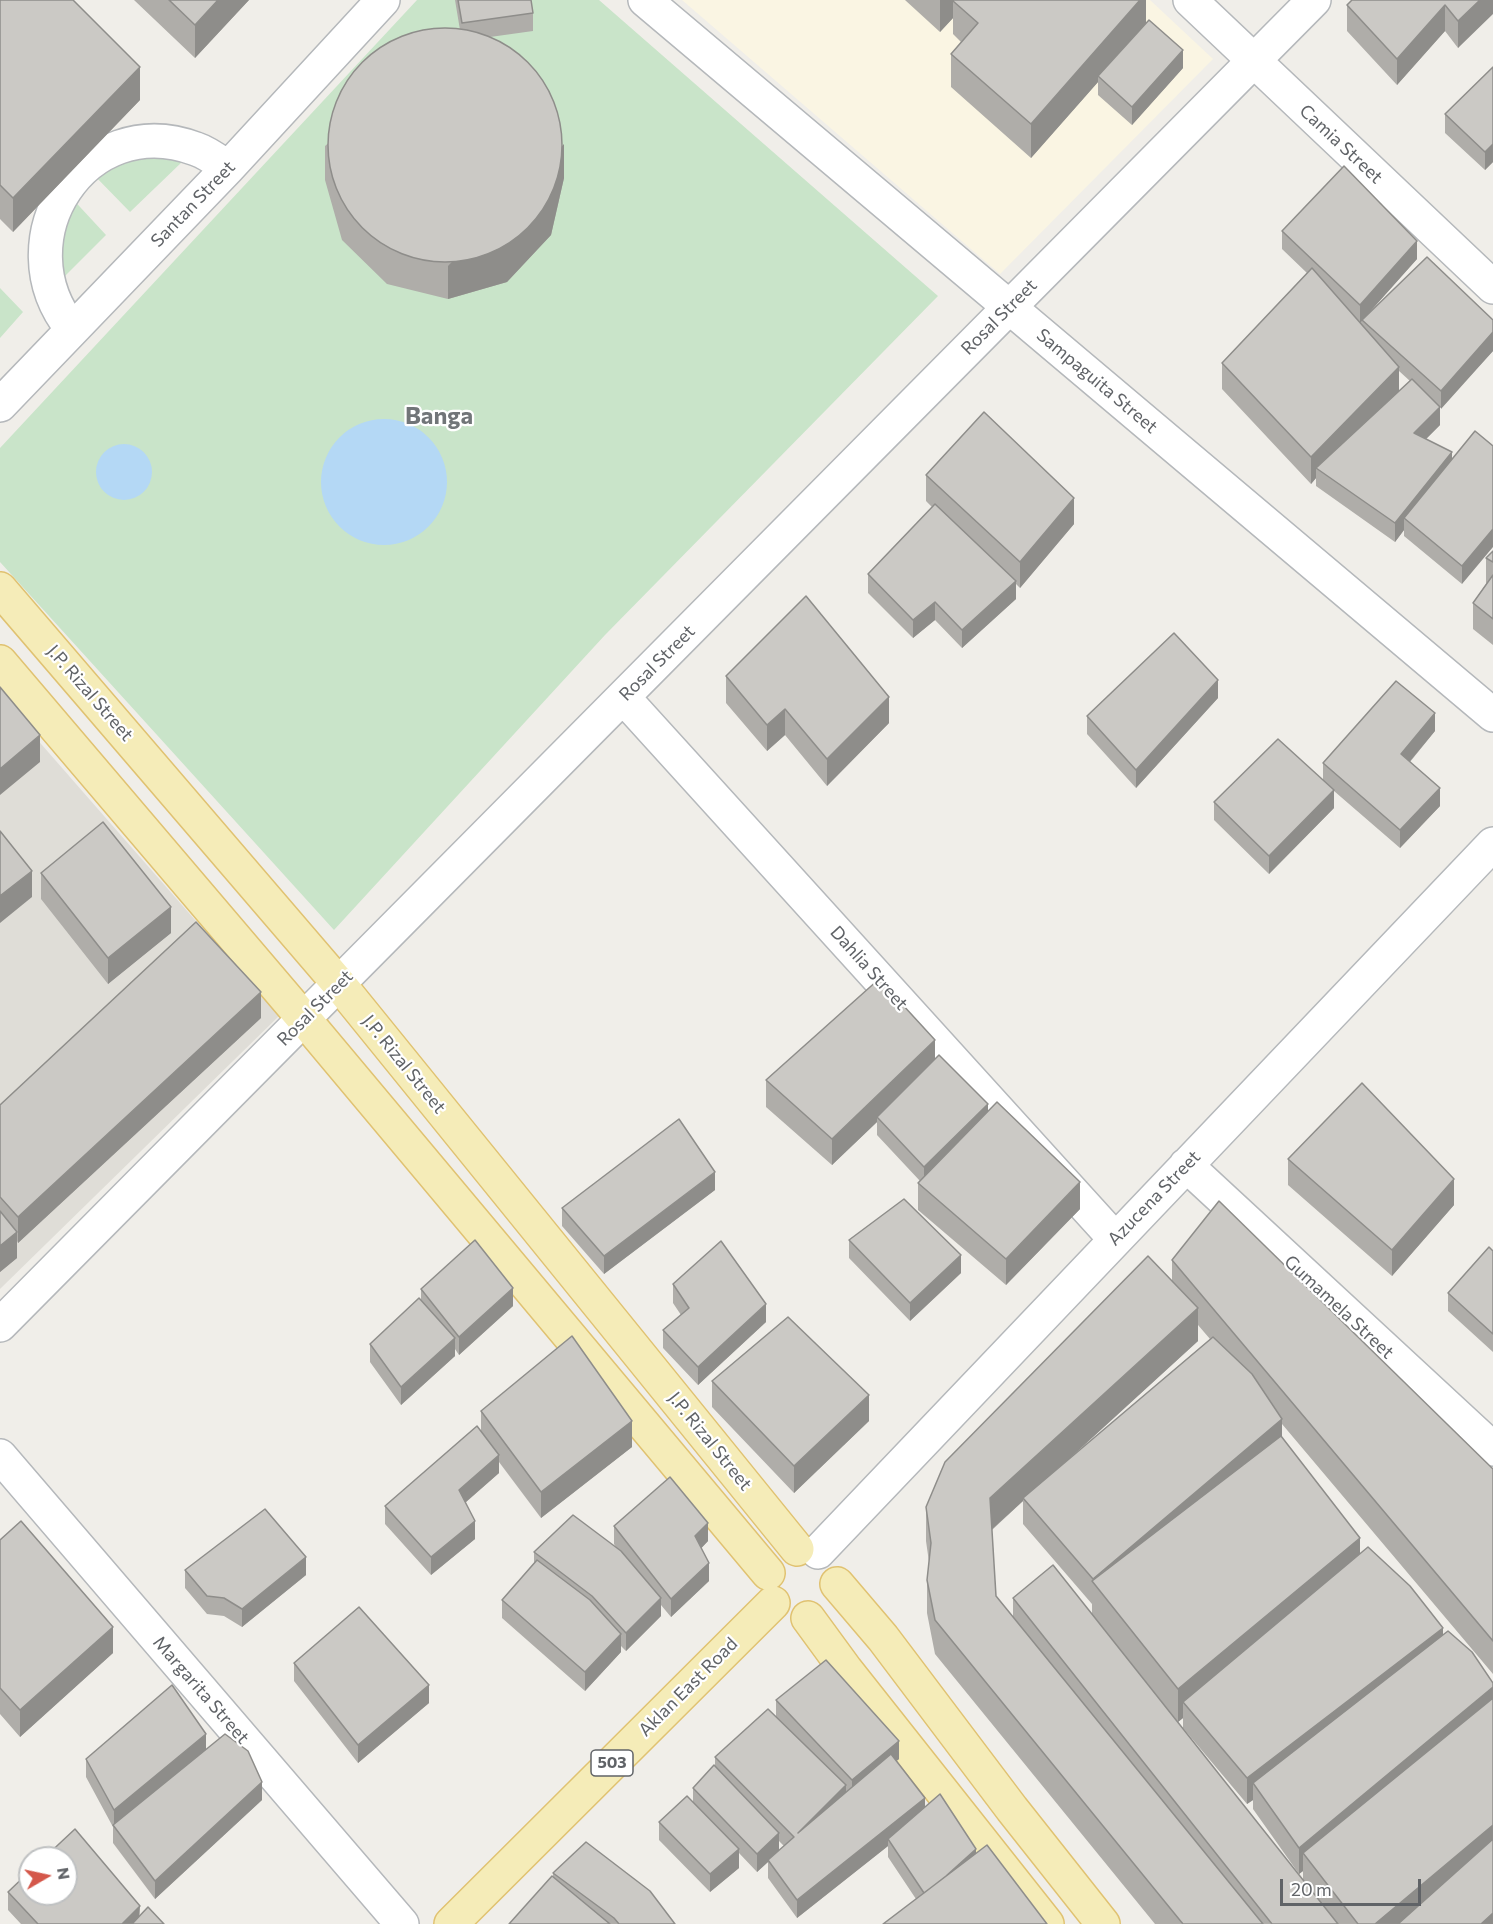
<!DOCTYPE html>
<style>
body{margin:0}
#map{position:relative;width:1493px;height:1924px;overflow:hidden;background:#f0eee9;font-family:Commissioner,sans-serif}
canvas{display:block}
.north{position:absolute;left:18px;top:1846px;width:60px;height:60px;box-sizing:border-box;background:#fff;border:2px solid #bfc1c2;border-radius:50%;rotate:81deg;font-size:16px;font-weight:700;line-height:24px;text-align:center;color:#606367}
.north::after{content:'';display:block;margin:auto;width:21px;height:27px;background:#d4574a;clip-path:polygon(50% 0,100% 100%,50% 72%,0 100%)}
.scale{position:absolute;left:1280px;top:1879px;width:141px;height:27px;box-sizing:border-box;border:3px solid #606367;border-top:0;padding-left:8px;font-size:18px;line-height:21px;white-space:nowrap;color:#606367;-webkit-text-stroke:4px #fff;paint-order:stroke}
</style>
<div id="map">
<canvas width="1493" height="1924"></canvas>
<div class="north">N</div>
<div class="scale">20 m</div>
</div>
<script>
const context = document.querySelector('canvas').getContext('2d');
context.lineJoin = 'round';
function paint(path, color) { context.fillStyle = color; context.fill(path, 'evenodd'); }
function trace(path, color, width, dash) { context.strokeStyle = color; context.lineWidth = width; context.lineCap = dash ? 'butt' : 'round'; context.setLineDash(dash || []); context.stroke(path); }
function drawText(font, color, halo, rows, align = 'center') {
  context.font = font + ' Commissioner,sans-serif'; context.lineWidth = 4.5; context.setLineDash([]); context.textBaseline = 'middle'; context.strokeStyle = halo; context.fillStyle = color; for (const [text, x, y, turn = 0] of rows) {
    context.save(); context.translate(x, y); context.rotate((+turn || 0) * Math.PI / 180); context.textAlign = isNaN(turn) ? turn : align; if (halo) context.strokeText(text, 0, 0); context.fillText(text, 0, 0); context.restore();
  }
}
paint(new Path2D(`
 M 682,0 L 1150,0 L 1213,59 L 1000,274 Z`), '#faf5e3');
paint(new Path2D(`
 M 0,697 L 279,1016 L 0,1289 Z`), '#dfddd7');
paint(new Path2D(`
 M 417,0 L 599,0 L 938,296 L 605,635 L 334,930 L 0,562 L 0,448 Z
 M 151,155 L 182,162 L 130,212 L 91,172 Z
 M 68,194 L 106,235 L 56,285 Z
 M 0,288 L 23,312 L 0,338 Z`), '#c9e4c9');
paint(new Path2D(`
 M321 482a63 63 0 1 1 126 0a63 63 0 1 1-126 0Z
 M96 472a28 28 0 1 1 56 0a28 28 0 1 1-56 0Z`), '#b4d8f5');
const minor = new Path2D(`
 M 645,0 L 1493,715
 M 1190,0 L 1493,287
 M 72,329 C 0,240 85,107 196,149 C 208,153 218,161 228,168
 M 0,405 L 228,168 L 383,0
 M 623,697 L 1115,1239
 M 1186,1165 L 1493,1449
 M 0,1325 L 1314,0
 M 0,1456 L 402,1924
 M 818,1552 L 1493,844`);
const major = new Path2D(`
 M 0,589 L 339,984 L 797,1549
 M 0,662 L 304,1019 L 768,1573
 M 837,1584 L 883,1638 L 1012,1809 L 1103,1924
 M 808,1618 L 846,1670 L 1047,1924
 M 451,1924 L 773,1603`);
trace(minor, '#b5b8bb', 36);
trace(major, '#e0c271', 36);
trace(minor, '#fff', 33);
trace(major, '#f5ecb8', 33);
paint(new Path2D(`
 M 0,0 L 140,100 L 13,232 L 0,219 Z
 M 134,0 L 249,0 L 195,58 Z
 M 455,0 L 531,0 L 533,13 L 533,31 L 490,37 L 564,178 L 551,235 L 507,282 L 448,299 L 387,284 L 342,240 L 325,180 L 325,146 L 460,30 Z
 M 905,0 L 1146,0 L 1146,23 L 1183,68 L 1132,125 L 1098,95 L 1098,82 L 1031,158 L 951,87 L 951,54 L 961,42 L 953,34 L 953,18 L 940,32 Z
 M 1493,0 L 1458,48 L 1445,31 L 1397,85 L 1347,31 L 1347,5 Z
 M 1493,67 L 1493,162 L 1485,170 L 1445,133 L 1445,114 Z
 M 1282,231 L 1417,259 L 1365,317 L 1493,320 L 1493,351 L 1440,408 L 1440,425 L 1426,439 L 1452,459 L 1475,431 L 1462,584 L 1404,536 L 1404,530 L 1395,542 L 1316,486 L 1316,478 L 1311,484 L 1222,389 L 1222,363 L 1307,273 L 1282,249 ZM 1399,371 L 1410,381 L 1399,391 Z
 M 926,475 L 1074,524 L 1020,588 L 1016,584 L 1016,599 L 962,648 L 935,620 L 913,638 L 868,593 L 868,574 L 932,507 L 926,501 Z
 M 1493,551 L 1493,645 L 1473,629 L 1473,603 L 1486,584 L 1486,558 Z
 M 726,676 L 889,723 L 827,786 L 785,735 L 767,751 L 726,703 Z
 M 1218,698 L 1136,788 L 1087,734 L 1087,716 Z
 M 1435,731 L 1410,762 L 1440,806 L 1400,848 L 1334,791 L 1334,808 L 1269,874 L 1214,820 L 1214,802 L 1323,780 L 1323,763 Z
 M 41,873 L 171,933 L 108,984 L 41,899 Z
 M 261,1018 L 18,1243 L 17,1241 L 17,1258 L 0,1272 L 0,1105 Z
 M 935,1059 L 988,1111 L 1080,1209 L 1006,1285 L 918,1210 L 918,1183 L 920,1181 L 877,1135 L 877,1122 L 832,1165 L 766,1107 L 766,1080 Z
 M 1288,1159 L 1454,1205 L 1392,1276 L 1288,1185 Z
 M 715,1190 L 604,1274 L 562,1226 L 562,1208 Z
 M 849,1240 L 961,1273 L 910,1321 L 849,1258 Z
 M 1493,1251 L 1493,1352 L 1448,1311 L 1448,1293 Z
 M 1172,1260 L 1493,1469 L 1493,1674 L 1282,1424 L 1282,1437 L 1360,1554 L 1443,1635 L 1493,1924 L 1155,1924 L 935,1654 L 927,1613 L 927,1580 L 929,1562 L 926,1541 L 926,1507 L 1172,1280 ZM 1198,1325 L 1210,1339 L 1069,1459 L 1198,1341 ZM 1023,1501 L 1023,1524 L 1092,1604 L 1092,1614 L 1178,1722 L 1183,1718 L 1183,1728 L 1247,1804 L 1253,1800 L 1253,1809 L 1299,1874 L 1303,1871 L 1303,1880 L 1013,1598 L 1013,1617 L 996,1596 L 992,1530 Z
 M 673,1284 L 766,1322 L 698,1385 L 663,1348 L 663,1330 L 681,1315 L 673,1303 Z
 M 421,1289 L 513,1306 L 459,1355 L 455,1349 L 455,1356 L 401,1405 L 370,1362 L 370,1344 L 421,1301 Z
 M 712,1381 L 869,1421 L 794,1493 L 712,1407 Z
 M 481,1411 L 632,1447 L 541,1518 L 499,1462 L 499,1473 L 465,1503 L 475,1539 L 431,1575 L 385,1524 L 385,1506 L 481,1431 Z
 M 614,1526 L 708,1541 L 701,1548 L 709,1581 L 671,1617 L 661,1605 L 661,1616 L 626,1651 L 621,1646 L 621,1652 L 585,1691 L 502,1618 L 502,1600 L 534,1563 L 534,1552 L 616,1547 L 614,1544 Z
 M 0,1540 L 113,1653 L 20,1737 L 0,1714 Z
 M 185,1570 L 306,1575 L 242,1627 L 224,1616 L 207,1614 L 185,1588 Z
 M 294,1663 L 429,1703 L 358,1763 L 294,1681 Z
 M 776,1700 L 899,1759 L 896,1761 L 925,1807 L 976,1854 L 916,1899 L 888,1857 L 888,1846 L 797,1918 L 768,1878 L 768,1862 L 757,1872 L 739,1853 L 739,1868 L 710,1892 L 659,1840 L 659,1822 L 693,1802 L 693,1788 L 715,1765 L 715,1757 L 776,1717 ZM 779,1841 L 784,1846 L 779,1850 Z
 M 206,1750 L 262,1800 L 155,1899 L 113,1843 L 113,1827 L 86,1777 L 86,1759 Z
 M 553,1873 L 675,1924 L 509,1924 L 553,1878 Z
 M 8,1892 L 140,1917 L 164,1924 L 21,1924 L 8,1910 Z`), '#afada9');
paint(new Path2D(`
 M 218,0 L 249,0 L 195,58 L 195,25 Z
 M 940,0 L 969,0 L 953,1 L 953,18 L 940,32 Z
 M 1140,0 L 1146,0 L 1146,27 L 1098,76 L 1098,82 L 1031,158 L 1031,124 Z
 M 1480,0 L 1493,0 L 1493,14 L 1458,48 L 1458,21 Z
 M 1445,5 L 1445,31 L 1397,85 L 1397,59 Z
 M 1183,50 L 1183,68 L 1132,125 L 1132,107 Z
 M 140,67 L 140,100 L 13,232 L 13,198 Z
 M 564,144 L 564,178 L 551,235 L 507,282 L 448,299 L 448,266 Z
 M 1493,144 L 1493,162 L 1485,170 L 1485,152 Z
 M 1417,241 L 1417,259 L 1360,323 L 1360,305 Z
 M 1493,332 L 1493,351 L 1441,409 L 1441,391 Z
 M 1399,367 L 1399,393 L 1316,468 L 1316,478 L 1311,484 L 1311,457 Z
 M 1440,407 L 1440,425 L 1414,451 L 1414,433 Z
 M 1452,452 L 1452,470 L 1404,518 L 1404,530 L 1395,542 L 1395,523 Z
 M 1074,498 L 1074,524 L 1020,588 L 1020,562 Z
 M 1493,529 L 1493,547 L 1462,584 L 1462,566 Z
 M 1016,581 L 1016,599 L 962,648 L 962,630 Z
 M 935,602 L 935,620 L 913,638 L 913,620 Z
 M 1218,680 L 1218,698 L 1136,788 L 1136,770 Z
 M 889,697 L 889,723 L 827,786 L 827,759 Z
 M 785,709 L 785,735 L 767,751 L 767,725 Z
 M 1435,713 L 1435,731 L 1401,772 L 1401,754 Z
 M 40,735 L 40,762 L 0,795 L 0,769 Z
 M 1440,788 L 1440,806 L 1400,848 L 1400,830 Z
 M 1334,790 L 1334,808 L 1269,874 L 1269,856 Z
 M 32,871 L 32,897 L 0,923 L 0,896 Z
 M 171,907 L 171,933 L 108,984 L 108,958 Z
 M 261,992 L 261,1018 L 18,1243 L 18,1217 Z
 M 935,1040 L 935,1066 L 877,1117 L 877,1122 L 832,1165 L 832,1139 Z
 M 988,1104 L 988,1123 L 924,1185 L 924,1167 Z
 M 715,1172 L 715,1190 L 604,1274 L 604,1256 Z
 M 1454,1179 L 1454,1205 L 1392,1276 L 1392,1250 Z
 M 1080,1182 L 1080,1209 L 1006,1285 L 1006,1259 Z
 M 17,1232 L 17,1258 L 0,1272 L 0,1246 Z
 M 961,1255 L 961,1273 L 910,1321 L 910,1303 Z
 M 513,1288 L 513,1306 L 459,1355 L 459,1337 Z
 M 766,1304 L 766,1322 L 698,1385 L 698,1367 Z
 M 1198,1308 L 1198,1341 L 1024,1500 L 1023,1498 L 1023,1501 L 990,1531 L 990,1498 Z
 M 455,1338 L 455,1356 L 401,1405 L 401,1387 Z
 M 869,1395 L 869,1421 L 794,1493 L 794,1466 Z
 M 1282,1419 L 1282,1445 L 1093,1579 Z
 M 632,1421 L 632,1447 L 541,1518 L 541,1492 Z
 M 499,1455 L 499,1473 L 459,1508 L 459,1490 Z
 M 475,1521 L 475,1539 L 431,1575 L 431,1557 Z
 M 708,1523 L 708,1541 L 695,1555 L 695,1536 Z
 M 1360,1538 L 1360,1572 L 1183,1702 L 1183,1718 L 1178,1722 L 1178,1689 Z
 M 306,1557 L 306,1575 L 242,1627 L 242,1609 Z
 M 709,1563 L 709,1581 L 671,1617 L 671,1599 Z
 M 661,1598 L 661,1616 L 626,1651 L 626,1633 Z
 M 113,1627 L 113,1653 L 20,1737 L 20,1710 Z
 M 1443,1628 L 1443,1655 L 1253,1783 L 1253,1800 L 1247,1804 L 1247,1778 Z
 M 621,1634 L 621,1652 L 585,1691 L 585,1672 Z
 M 429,1685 L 429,1703 L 358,1763 L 358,1745 Z
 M 1493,1687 L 1493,1714 L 1303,1853 L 1303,1871 L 1299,1874 L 1299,1848 Z
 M 206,1734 L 206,1752 L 114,1828 L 114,1810 Z
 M 899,1741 L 899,1759 L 852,1798 L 852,1780 Z
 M 262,1782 L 262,1800 L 155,1899 L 155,1881 Z
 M 846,1785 L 846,1803 L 798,1833 Z
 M 925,1798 L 925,1816 L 888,1839 L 888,1846 L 797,1918 L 797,1900 Z
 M 1493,1825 L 1493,1851 L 1406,1924 L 1375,1924 Z
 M 779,1833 L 779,1851 L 768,1860 L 768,1862 L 757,1872 L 757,1854 Z
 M 739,1849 L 739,1868 L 710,1892 L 710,1874 Z
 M 976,1849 L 976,1867 L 926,1895 Z
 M 140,1906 L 139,1924 L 122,1924 Z
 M 1493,1913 L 1493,1924 L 1481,1924 Z`), '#8e8d8a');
const building = new Path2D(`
 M 0,0 L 73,0 L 140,67 L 13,198 L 0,185 Z
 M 169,0 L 218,0 L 195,25 Z
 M 458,0 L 531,0 L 533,13 L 462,23 Z
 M 953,0 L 1140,0 L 1031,124 L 951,54 L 978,23 L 953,1 Z
 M 1352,0 L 1480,0 L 1458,21 L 1445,5 L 1397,59 L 1347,5 Z
 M 1149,20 L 1183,50 L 1132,107 L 1098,76 Z
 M328 145a117 117 0 1 1 234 0a117 117 0 1 1-234 0Z
 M 1493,67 L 1493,144 L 1485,152 L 1445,114 Z
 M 1344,166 L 1417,241 L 1360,305 L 1282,231 Z
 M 1427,257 L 1493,320 L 1493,332 L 1441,391 L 1362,320 Z
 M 1312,268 L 1399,367 L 1311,457 L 1222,363 Z
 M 1412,379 L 1440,407 L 1414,433 L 1452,452 L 1395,523 L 1316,468 Z
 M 984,412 L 1074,498 L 1020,562 L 926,475 Z
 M 1475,431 L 1493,446 L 1493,529 L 1462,566 L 1404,518 Z
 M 935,504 L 1016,581 L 962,630 L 935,602 L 913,620 L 868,574 Z
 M 1493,551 L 1493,562 L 1486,558 Z
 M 1493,575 L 1493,619 L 1473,603 Z
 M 806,596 L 889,697 L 827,759 L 785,709 L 767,725 L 726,676 Z
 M 1174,633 L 1218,680 L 1136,770 L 1087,716 Z
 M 1396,681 L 1435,713 L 1401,754 L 1440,788 L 1400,830 L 1323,763 Z
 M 0,687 L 40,735 L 0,769 Z
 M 1278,739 L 1334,790 L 1269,856 L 1214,802 Z
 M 103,822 L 171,907 L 108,958 L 41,873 Z
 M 0,831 L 32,871 L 0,896 Z
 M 196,922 L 261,992 L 18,1217 L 0,1197 L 0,1105 Z
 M 879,979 L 935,1040 L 832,1139 L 766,1080 Z
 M 939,1055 L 988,1104 L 924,1167 L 877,1117 Z
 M 1362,1083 L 1454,1179 L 1392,1250 L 1288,1159 Z
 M 997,1102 L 1080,1182 L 1006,1259 L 918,1183 Z
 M 679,1119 L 715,1172 L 604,1256 L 562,1208 Z
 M 904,1199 L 961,1255 L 910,1303 L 849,1240 Z
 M 1219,1201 L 1493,1469 L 1493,1641 L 1172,1260 Z
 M 0,1211 L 17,1232 L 0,1246 Z
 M 475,1240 L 513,1288 L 459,1337 L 421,1289 Z
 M 721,1241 L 766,1304 L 698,1367 L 663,1330 L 689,1308 L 673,1284 Z
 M 1489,1247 L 1493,1251 L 1493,1334 L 1448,1293 Z
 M 1148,1256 L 1198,1308 L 990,1498 L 996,1596 L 1263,1924 L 1183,1924 L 935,1620 L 927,1580 L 931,1543 L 926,1507 L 945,1462 Z
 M 419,1298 L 455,1338 L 401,1387 L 370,1344 Z
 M 788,1317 L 869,1395 L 794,1466 L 712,1381 Z
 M 572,1336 L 632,1421 L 541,1492 L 481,1411 Z
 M 1213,1337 L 1252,1374 L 1282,1419 L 1093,1579 L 1023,1498 Z
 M 477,1426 L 499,1455 L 459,1490 L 475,1521 L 431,1557 L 385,1506 Z
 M 1281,1436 L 1360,1538 L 1178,1689 L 1092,1581 Z
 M 670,1477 L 708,1523 L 695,1536 L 709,1563 L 671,1599 L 614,1526 Z
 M 265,1509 L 306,1557 L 242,1609 L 224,1598 L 207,1596 L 185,1570 Z
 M 573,1515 L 621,1551 L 661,1598 L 626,1633 L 592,1596 L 534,1552 Z
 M 21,1521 L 113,1627 L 20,1710 L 0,1688 L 0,1540 Z
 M 1368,1547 L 1410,1586 L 1443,1628 L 1247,1778 L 1183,1702 Z
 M 537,1560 L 590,1600 L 621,1634 L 585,1672 L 502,1600 Z
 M 1053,1565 L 1338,1924 L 1272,1924 L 1013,1598 Z
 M 359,1607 L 429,1685 L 358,1745 L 294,1663 Z
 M 1448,1631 L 1472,1652 L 1493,1683 L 1493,1687 L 1299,1848 L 1253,1783 Z
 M 826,1660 L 899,1741 L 852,1780 L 776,1700 Z
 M 172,1685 L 206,1734 L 114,1810 L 86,1759 Z
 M 1493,1698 L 1493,1825 L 1375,1924 L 1358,1924 L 1303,1853 Z
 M 768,1709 L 846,1785 L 798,1833 L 891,1754 L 925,1798 L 797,1900 L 768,1860 L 794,1837 L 715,1757 Z
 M 225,1734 L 248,1751 L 262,1782 L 155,1881 L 113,1825 Z
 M 714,1765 L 779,1833 L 757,1854 L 693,1788 Z
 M 940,1794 L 976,1849 L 946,1876 L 924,1893 L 888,1839 Z
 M 687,1796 L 739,1849 L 710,1874 L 659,1822 Z
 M 75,1829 L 140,1906 L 122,1924 L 38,1924 L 8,1892 L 30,1871 L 30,1894 L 66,1894 L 66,1858 L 44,1858 Z
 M 1493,1839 L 1493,1913 L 1481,1924 L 1398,1924 Z
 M 586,1842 L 650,1891 L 675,1924 L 619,1924 L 614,1918 L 553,1873 Z
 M 987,1845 L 1047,1924 L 883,1924 Z
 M 552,1876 L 610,1924 L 509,1924 Z
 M 148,1907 L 164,1924 L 132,1924 Z`);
paint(building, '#cbc9c5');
trace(building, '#8e8d8a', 1.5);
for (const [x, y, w] of [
 [612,1763,42]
]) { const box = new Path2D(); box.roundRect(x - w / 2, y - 13, w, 26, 4.5); context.fillStyle = '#fff'; context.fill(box); trace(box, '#606367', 1.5); }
drawText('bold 16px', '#606367', null, [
 ["503",612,1763]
]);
drawText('18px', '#606367', '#fff', [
 ["Camia Street",1341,144,43],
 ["Santan Street",193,204,-46],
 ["Rosal Street",999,317,-45],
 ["Sampaguita Street",1097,381,40],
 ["Rosal Street",657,663,-45],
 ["J.P. Rizal Street",90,693,49],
 ["Dahlia Street",869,968,48],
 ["Rosal Street",315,1008,-45],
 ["J.P. Rizal Street",404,1064,51],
 ["Azucena Street",1154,1198,-46],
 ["Gumamela Street",1339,1307,43],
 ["J.P. Rizal Street",710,1441,51],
 ["Aklan East Road",688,1687,-45],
 ["Margarita Street",201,1690,49]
]);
drawText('bold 24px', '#717578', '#fff', [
 ["Banga",439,416]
]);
</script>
